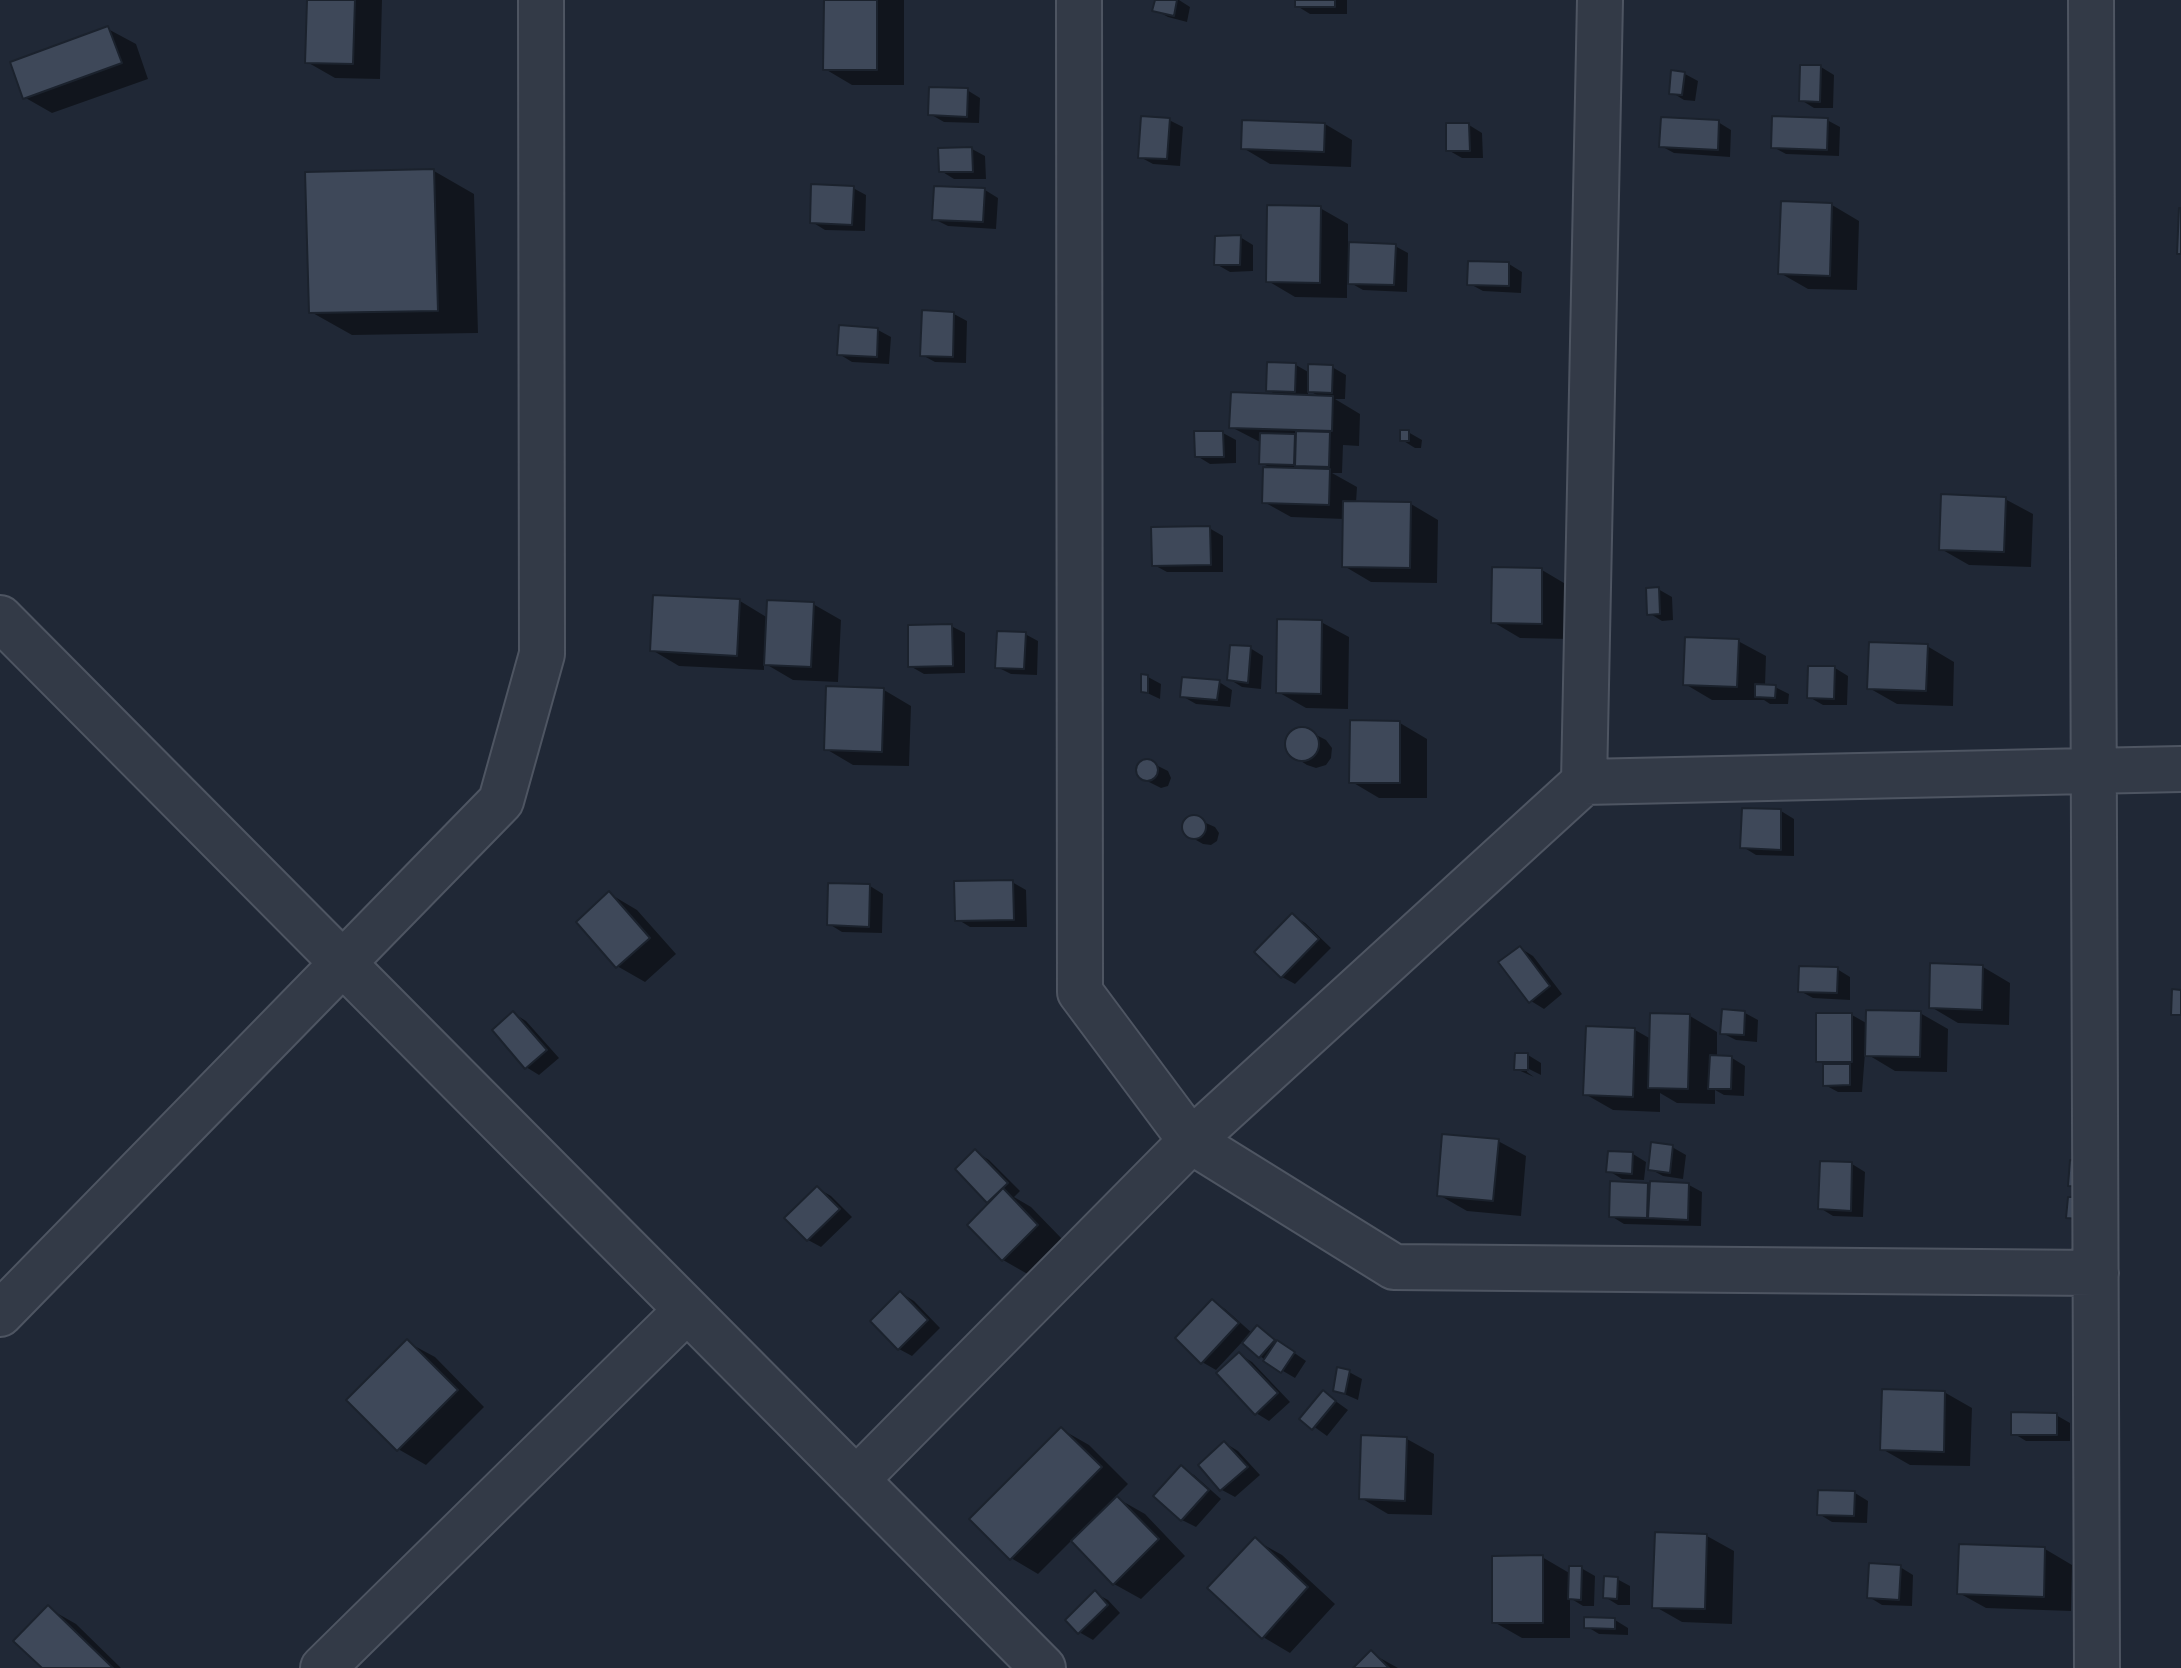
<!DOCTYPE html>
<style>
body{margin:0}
canvas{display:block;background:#202836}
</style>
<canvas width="2181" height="1668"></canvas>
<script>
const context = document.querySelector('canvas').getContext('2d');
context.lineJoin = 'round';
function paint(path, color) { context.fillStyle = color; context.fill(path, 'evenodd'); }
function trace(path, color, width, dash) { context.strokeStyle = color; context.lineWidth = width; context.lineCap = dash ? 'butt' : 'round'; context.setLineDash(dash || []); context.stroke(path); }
paint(new Path2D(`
 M 309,0 L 382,0 L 380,79 L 335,78 L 307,62 Z
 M 826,0 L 904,0 L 904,85 L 852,85 L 825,69 Z
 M 1157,0 L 1179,0 L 1190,7 L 1187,22 L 1168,17 L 1155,10 Z
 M 1297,0 L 1347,0 L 1347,14 L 1310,14 L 1297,6 Z
 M 108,29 L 136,44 L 148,79 L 52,113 L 24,97 Z
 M 1821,67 L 1834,75 L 1833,108 L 1814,108 L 1801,100 Z
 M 1685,74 L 1698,81 L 1695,101 L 1684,100 L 1671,92 Z
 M 967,90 L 980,98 L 979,123 L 944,122 L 930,114 Z
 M 1169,120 L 1183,127 L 1180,166 L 1153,164 L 1140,157 Z
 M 1827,120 L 1840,127 L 1839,156 L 1786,154 L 1773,147 Z
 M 1718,122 L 1731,130 L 1730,157 L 1674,153 L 1661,146 Z
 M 1325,124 L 1352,140 L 1351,167 L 1270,164 L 1243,148 Z
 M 1469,125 L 1482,133 L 1483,158 L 1462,158 L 1448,150 Z
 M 972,149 L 985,156 L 986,179 L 954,179 L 941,171 Z
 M 434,171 L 474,194 L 478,333 L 352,335 L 311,312 Z
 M 853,188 L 866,195 L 865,231 L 825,230 L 812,222 Z
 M 985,190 L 998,198 L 996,229 L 948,226 L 934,219 Z
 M 1832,205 L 1859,221 L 1857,290 L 1808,289 L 1780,273 Z
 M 1320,208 L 1348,224 L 1348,244 L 1395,246 L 1408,253 L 1407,292 L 1363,290 L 1347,281 L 1347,298 L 1295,297 L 1268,281 Z
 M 1240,237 L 1253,245 L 1253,271 L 1230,272 L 1216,264 Z
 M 1509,264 L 1522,272 L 1521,293 L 1483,291 L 1470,284 Z
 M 954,314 L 967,321 L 966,363 L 935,362 L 922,355 Z
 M 878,330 L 891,337 L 889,364 L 852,362 L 839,354 Z
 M 1296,365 L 1310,373 L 1332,367 L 1346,375 L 1345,399 L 1335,399 L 1360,414 L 1359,446 L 1343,445 L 1342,473 L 1332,473 L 1357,487 L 1356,503 L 1411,504 L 1438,520 L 1437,583 L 1371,582 L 1344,566 L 1344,519 L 1291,517 L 1264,502 L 1273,469 L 1261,463 L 1262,443 L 1231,427 L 1278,396 L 1268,390 ZM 1308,390 L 1320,397 L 1308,397 Z
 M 1408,432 L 1422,440 L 1421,448 L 1415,448 L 1402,440 Z
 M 1223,433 L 1236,440 L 1236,463 L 1210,464 L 1197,456 Z
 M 2005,499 L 2033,514 L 2031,567 L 1969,565 L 1941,549 Z
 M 1209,528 L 1223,536 L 1223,572 L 1167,572 L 1154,565 Z
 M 1542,570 L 1569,586 L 1569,639 L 1520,638 L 1493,622 Z
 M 1658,589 L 1672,597 L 1673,620 L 1662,621 L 1649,613 Z
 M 740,601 L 768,618 L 813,604 L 841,620 L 838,682 L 793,680 L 764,663 L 764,670 L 679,666 L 652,650 Z
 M 1321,622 L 1349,637 L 1348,709 L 1306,708 L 1278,692 Z
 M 951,626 L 965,633 L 965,673 L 924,674 L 910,666 Z
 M 1025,634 L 1038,641 L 1037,675 L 1011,674 L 997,667 Z
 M 1738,641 L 1766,656 L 1765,686 L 1775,687 L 1789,694 L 1788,704 L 1770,704 L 1764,700 L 1712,700 L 1685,684 Z
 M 1927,646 L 1954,662 L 1953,706 L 1897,704 L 1869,688 Z
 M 1250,648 L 1263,656 L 1261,689 L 1242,687 L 1229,679 Z
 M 1835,668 L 1848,676 L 1847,705 L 1823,705 L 1809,697 Z
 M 1148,677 L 1161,684 L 1160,699 L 1143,691 Z
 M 1219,682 L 1232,690 L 1230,707 L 1196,704 L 1182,696 Z
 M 884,690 L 911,706 L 909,766 L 853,765 L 826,749 Z
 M 1400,723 L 1427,739 L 1427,798 L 1379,798 L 1352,782 Z
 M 1303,728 L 1326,740 L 1332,748 L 1331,758 L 1326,765 L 1316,768 L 1307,765 L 1293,756 L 1287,748 L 1288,739 L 1293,731 Z
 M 1146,760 L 1168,771 L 1171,778 L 1168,786 L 1161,788 L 1139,777 L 1136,770 L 1140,763 Z
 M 1781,811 L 1794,819 L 1794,856 L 1756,855 L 1743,847 Z
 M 1192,817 L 1215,827 L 1219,833 L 1217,841 L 1211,845 L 1203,844 L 1189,836 L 1184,829 L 1185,821 Z
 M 1012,882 L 1026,890 L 1027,927 L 970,927 L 957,919 Z
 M 870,886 L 883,894 L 882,933 L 842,932 L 829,924 Z
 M 610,894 L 637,910 L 676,954 L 645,982 L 617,966 Z
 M 1292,915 L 1305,923 L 1331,948 L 1295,984 L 1282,977 Z
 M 1520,948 L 1533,956 L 1562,994 L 1544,1009 L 1531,1001 Z
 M 1983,967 L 2010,983 L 2009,1025 L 1958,1023 L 1931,1007 Z
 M 1837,969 L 1850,977 L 1850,1000 L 1813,998 L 1800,991 Z
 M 513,1013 L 526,1021 L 559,1058 L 539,1075 L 526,1067 Z
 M 1745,1013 L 1758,1020 L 1757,1042 L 1736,1040 L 1722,1033 Z
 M 1920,1013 L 1948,1029 L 1947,1072 L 1895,1071 L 1865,1053 L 1862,1092 L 1838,1092 L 1825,1085 L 1825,1065 L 1818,1061 L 1852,1015 L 1868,1024 Z
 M 1690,1016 L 1717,1032 L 1717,1057 L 1732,1058 L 1745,1066 L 1744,1096 L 1724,1095 L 1715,1090 L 1715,1104 L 1677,1103 L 1660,1093 L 1660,1112 L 1613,1110 L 1585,1094 L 1635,1030 L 1651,1039 Z
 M 1528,1055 L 1541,1063 L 1541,1075 L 1527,1068 L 1527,1072 L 1534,1077 L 1516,1069 Z
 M 1498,1141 L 1526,1156 L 1521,1216 L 1467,1211 L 1439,1195 Z
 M 1672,1147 L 1686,1155 L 1683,1179 L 1663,1176 L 1650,1169 Z
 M 976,1152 L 989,1160 L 1020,1191 L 1014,1197 L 1031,1207 L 1064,1241 L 1031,1276 L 1003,1260 L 969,1225 L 991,1203 L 989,1201 Z
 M 1633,1154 L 1646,1162 L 1644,1180 L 1622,1179 L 1609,1171 Z
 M 1852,1164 L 1865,1172 L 1863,1217 L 1833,1216 L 1820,1208 Z
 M 1612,1183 L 1689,1185 L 1702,1192 L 1701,1226 L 1624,1224 L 1611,1216 Z
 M 817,1188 L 831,1196 L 852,1217 L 821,1247 L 808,1240 Z
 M 901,1293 L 914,1301 L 940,1328 L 912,1356 L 899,1349 Z
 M 1212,1301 L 1225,1309 L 1252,1333 L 1257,1327 L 1306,1361 L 1295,1378 L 1266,1361 L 1243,1341 L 1216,1370 L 1202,1362 Z
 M 407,1342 L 435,1357 L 484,1407 L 426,1465 L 398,1449 Z
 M 1239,1354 L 1252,1362 L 1290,1402 L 1269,1421 L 1256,1413 Z
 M 1349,1372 L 1362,1379 L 1358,1400 L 1335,1390 Z
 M 1323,1392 L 1348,1410 L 1327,1436 L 1302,1418 Z
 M 1944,1392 L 1972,1408 L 1970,1466 L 1910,1465 L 1882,1449 Z
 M 2056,1415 L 2070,1423 L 2070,1441 L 2026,1441 L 2013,1433 Z
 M 1061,1429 L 1089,1445 L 1128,1484 L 1115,1497 L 1145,1514 L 1185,1556 L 1141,1599 L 1114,1584 L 1072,1540 L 1038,1574 L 1011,1558 Z
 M 1407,1439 L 1434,1454 L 1432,1515 L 1388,1514 L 1361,1498 Z
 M 1225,1443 L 1238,1451 L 1260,1475 L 1235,1497 L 1222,1490 L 1200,1465 Z
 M 1181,1468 L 1194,1475 L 1221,1499 L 1196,1527 L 1182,1520 L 1156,1495 Z
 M 1855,1493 L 1868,1501 L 1867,1523 L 1832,1522 L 1819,1514 Z
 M 1707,1536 L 1734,1551 L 1732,1624 L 1682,1622 L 1654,1606 Z
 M 1255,1540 L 1282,1555 L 1335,1604 L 1290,1653 L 1263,1637 Z
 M 2045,1549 L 2072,1565 L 2071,1611 L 1986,1608 L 1959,1593 Z
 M 1542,1557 L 1571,1574 L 1581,1568 L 1595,1576 L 1594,1606 L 1583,1606 L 1570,1598 L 1570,1638 L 1522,1638 L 1494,1622 Z
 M 1900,1567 L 1913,1575 L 1912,1606 L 1882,1605 L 1869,1597 Z
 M 1617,1579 L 1630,1586 L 1630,1605 L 1618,1605 L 1605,1597 Z
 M 1095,1593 L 1108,1600 L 1120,1613 L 1093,1640 L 1079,1632 Z
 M 48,1608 L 76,1624 L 121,1668 L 44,1668 Z
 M 1615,1620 L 1628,1628 L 1628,1635 L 1599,1634 L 1586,1626 Z
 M 1371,1653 L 1398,1668 L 1356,1668 Z`), '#0007');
const building = new Path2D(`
 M 307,0 L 355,0 L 353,64 L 305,63 Z
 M 824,0 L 877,0 L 877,70 L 823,70 Z
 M 1155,0 L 1177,0 L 1174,16 L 1152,11 Z
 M 1295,0 L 1335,0 L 1335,7 L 1295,7 Z
 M 108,26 L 122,63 L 23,99 L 10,62 Z
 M 1800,65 L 1821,65 L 1820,102 L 1799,101 Z
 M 1671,70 L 1685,72 L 1682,95 L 1669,94 Z
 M 929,87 L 968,88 L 967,117 L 928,115 Z
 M 1141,116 L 1170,118 L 1167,159 L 1138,158 Z
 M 1772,116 L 1828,118 L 1827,150 L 1771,148 Z
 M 1661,117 L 1719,120 L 1718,150 L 1659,147 Z
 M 1242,120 L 1325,123 L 1324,152 L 1241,149 Z
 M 1446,123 L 1469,123 L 1470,151 L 1446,151 Z
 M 972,147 L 973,172 L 939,172 L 938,148 Z
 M 434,169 L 438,311 L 309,313 L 305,172 Z
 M 811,184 L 854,186 L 852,225 L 810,223 Z
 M 934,186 L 985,188 L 983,222 L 932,220 Z
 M 1781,201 L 1832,203 L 1830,276 L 1778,274 Z
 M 1267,205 L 1321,206 L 1320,283 L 1266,282 Z
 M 2179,208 L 2181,208 L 2181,254 L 2177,254 Z
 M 1241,235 L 1240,265 L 1214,265 L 1215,236 Z
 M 1349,242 L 1396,244 L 1394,285 L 1348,284 Z
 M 1468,261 L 1509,262 L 1509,286 L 1467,285 Z
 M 922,310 L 954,312 L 953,357 L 920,356 Z
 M 839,325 L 878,328 L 877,357 L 837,355 Z
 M 1267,362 L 1296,363 L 1295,392 L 1266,391 Z
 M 1308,364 L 1333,365 L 1332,393 L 1308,392 Z
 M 1231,392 L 1333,396 L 1332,431 L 1229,428 Z
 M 1400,430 L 1409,430 L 1409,441 L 1400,441 Z
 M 1194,431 L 1223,431 L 1224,457 L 1195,457 Z
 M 1296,431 L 1330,432 L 1329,467 L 1295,466 Z
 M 1260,433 L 1295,434 L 1294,465 L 1259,464 Z
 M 1263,467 L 1330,469 L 1329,505 L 1262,503 Z
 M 1941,494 L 2006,497 L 2004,552 L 1939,550 Z
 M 1343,501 L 1411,502 L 1410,568 L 1342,567 Z
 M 1210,526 L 1211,565 L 1152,566 L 1151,527 Z
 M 1492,567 L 1542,568 L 1542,624 L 1491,623 Z
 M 1659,587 L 1660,614 L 1647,615 L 1646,588 Z
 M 653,595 L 740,599 L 737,656 L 650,651 Z
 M 767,600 L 814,602 L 811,667 L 764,665 Z
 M 1277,619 L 1322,620 L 1321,694 L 1276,693 Z
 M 952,624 L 953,666 L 908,667 L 908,625 Z
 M 997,631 L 1026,632 L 1024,669 L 995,668 Z
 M 1685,637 L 1739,639 L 1737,687 L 1683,685 Z
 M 1869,642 L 1928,644 L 1926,691 L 1867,689 Z
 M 1230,645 L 1251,646 L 1248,683 L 1227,680 Z
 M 1808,666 L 1835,666 L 1834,699 L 1807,698 Z
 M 1141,674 L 1148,675 L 1148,693 L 1141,692 Z
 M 1182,677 L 1220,680 L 1217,700 L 1180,697 Z
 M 1755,684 L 1776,685 L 1775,698 L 1755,697 Z
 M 826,686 L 884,688 L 882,752 L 824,750 Z
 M 1350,720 L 1400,721 L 1400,783 L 1349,783 Z
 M1285 744a17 17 0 1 1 34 0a17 17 0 1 1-34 0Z
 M1136 770a11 11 0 1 1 22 0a11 11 0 1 1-22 0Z
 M 1742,808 L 1781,809 L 1781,850 L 1740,848 Z
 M1182 827a12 12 0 1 1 24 0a12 12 0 1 1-24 0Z
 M 1013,880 L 1014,920 L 955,921 L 954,881 Z
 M 828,883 L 870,884 L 869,927 L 827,925 Z
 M 609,891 L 650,938 L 616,968 L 576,922 Z
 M 1292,913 L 1319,939 L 1281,978 L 1254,952 Z
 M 1520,946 L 1550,986 L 1529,1003 L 1498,962 Z
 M 1930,963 L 1983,965 L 1982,1010 L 1929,1008 Z
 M 1799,966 L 1838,967 L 1837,993 L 1798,992 Z
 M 2172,989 L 2181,990 L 2181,1015 L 2171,1015 Z
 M 1722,1009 L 1745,1011 L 1744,1035 L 1720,1034 Z
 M 1866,1010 L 1921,1011 L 1920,1057 L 1865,1056 Z
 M 513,1011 L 547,1050 L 525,1069 L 492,1030 Z
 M 1650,1013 L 1690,1014 L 1688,1089 L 1648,1088 Z
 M 1816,1013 L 1852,1013 L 1852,1062 L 1816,1062 Z
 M 1586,1026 L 1635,1028 L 1633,1097 L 1583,1095 Z
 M 1515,1053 L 1528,1053 L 1528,1070 L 1514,1070 Z
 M 1710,1055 L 1732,1056 L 1731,1089 L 1708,1089 Z
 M 1823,1064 L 1850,1064 L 1850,1085 L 1823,1086 Z
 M 1442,1134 L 1499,1139 L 1493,1201 L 1437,1196 Z
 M 1651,1142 L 1673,1145 L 1670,1173 L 1648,1170 Z
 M 975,1149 L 1008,1183 L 987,1203 L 955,1169 Z
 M 1608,1151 L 1633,1152 L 1632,1174 L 1606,1172 Z
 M 2070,1160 L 2089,1161 L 2087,1187 L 2068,1186 Z
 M 1820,1161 L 1852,1162 L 1851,1211 L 1818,1209 Z
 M 1610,1181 L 1648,1183 L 1647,1218 L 1609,1217 Z
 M 1650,1181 L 1689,1183 L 1688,1220 L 1648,1218 Z
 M 817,1186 L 840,1209 L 807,1241 L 784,1218 Z
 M 1003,1188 L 1038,1225 L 1002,1261 L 967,1225 Z
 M 2068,1197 L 2080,1197 L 2079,1219 L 2066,1218 Z
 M 900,1291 L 928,1320 L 898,1350 L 870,1321 Z
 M 1212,1299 L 1239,1323 L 1201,1364 L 1175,1338 Z
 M 1257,1325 L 1275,1340 L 1259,1358 L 1242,1343 Z
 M 407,1339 L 458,1390 L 397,1451 L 346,1400 Z
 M 1277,1340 L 1295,1352 L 1281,1373 L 1263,1361 Z
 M 1239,1352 L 1278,1393 L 1255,1415 L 1216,1373 Z
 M 1337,1367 L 1350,1370 L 1345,1394 L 1333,1391 Z
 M 1882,1389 L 1945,1391 L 1944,1452 L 1880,1450 Z
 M 1323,1390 L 1336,1401 L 1312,1430 L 1299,1419 Z
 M 2011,1412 L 2057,1413 L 2057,1435 L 2011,1435 Z
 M 1061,1427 L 1102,1467 L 1010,1560 L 969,1519 Z
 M 1361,1435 L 1407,1437 L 1405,1501 L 1359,1499 Z
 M 1224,1441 L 1248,1467 L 1220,1491 L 1198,1465 Z
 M 1181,1465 L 1209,1490 L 1181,1521 L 1153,1496 Z
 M 1818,1490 L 1855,1491 L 1854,1516 L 1817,1515 Z
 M 1117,1496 L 1159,1539 L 1113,1585 L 1071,1541 Z
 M 1655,1532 L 1707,1534 L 1705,1609 L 1652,1608 Z
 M 1255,1537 L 1308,1587 L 1262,1639 L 1207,1588 Z
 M 1959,1544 L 2045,1547 L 2044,1597 L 1957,1594 Z
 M 1543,1555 L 1543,1623 L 1492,1623 L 1492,1556 Z
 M 1869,1563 L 1901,1565 L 1899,1600 L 1867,1598 Z
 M 1569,1566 L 1582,1566 L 1581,1600 L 1568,1599 Z
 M 1604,1576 L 1618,1577 L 1617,1599 L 1603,1598 Z
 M 1095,1590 L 1108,1605 L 1078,1634 L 1065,1620 Z
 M 48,1605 L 113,1668 L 42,1668 L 13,1641 Z
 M 1584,1617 L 1615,1618 L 1615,1629 L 1584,1628 Z
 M 1371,1650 L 1389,1668 L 1353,1668 Z`);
paint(building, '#3e4859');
trace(building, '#1b222d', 2);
const minor = new Path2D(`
 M 1079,0 L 1080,992 L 1191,1141 L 1394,1267 L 2096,1273
 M 2091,0 L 2097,1668
 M 0,618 L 1043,1668
 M 1584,782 L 2181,769
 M 0,1314 L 501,801 L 542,654 L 541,0
 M 856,1480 L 1191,1141 L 1584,782 L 1600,0
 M 323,1668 L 687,1310`);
trace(minor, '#4e5562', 48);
trace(minor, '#333a47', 44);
</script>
